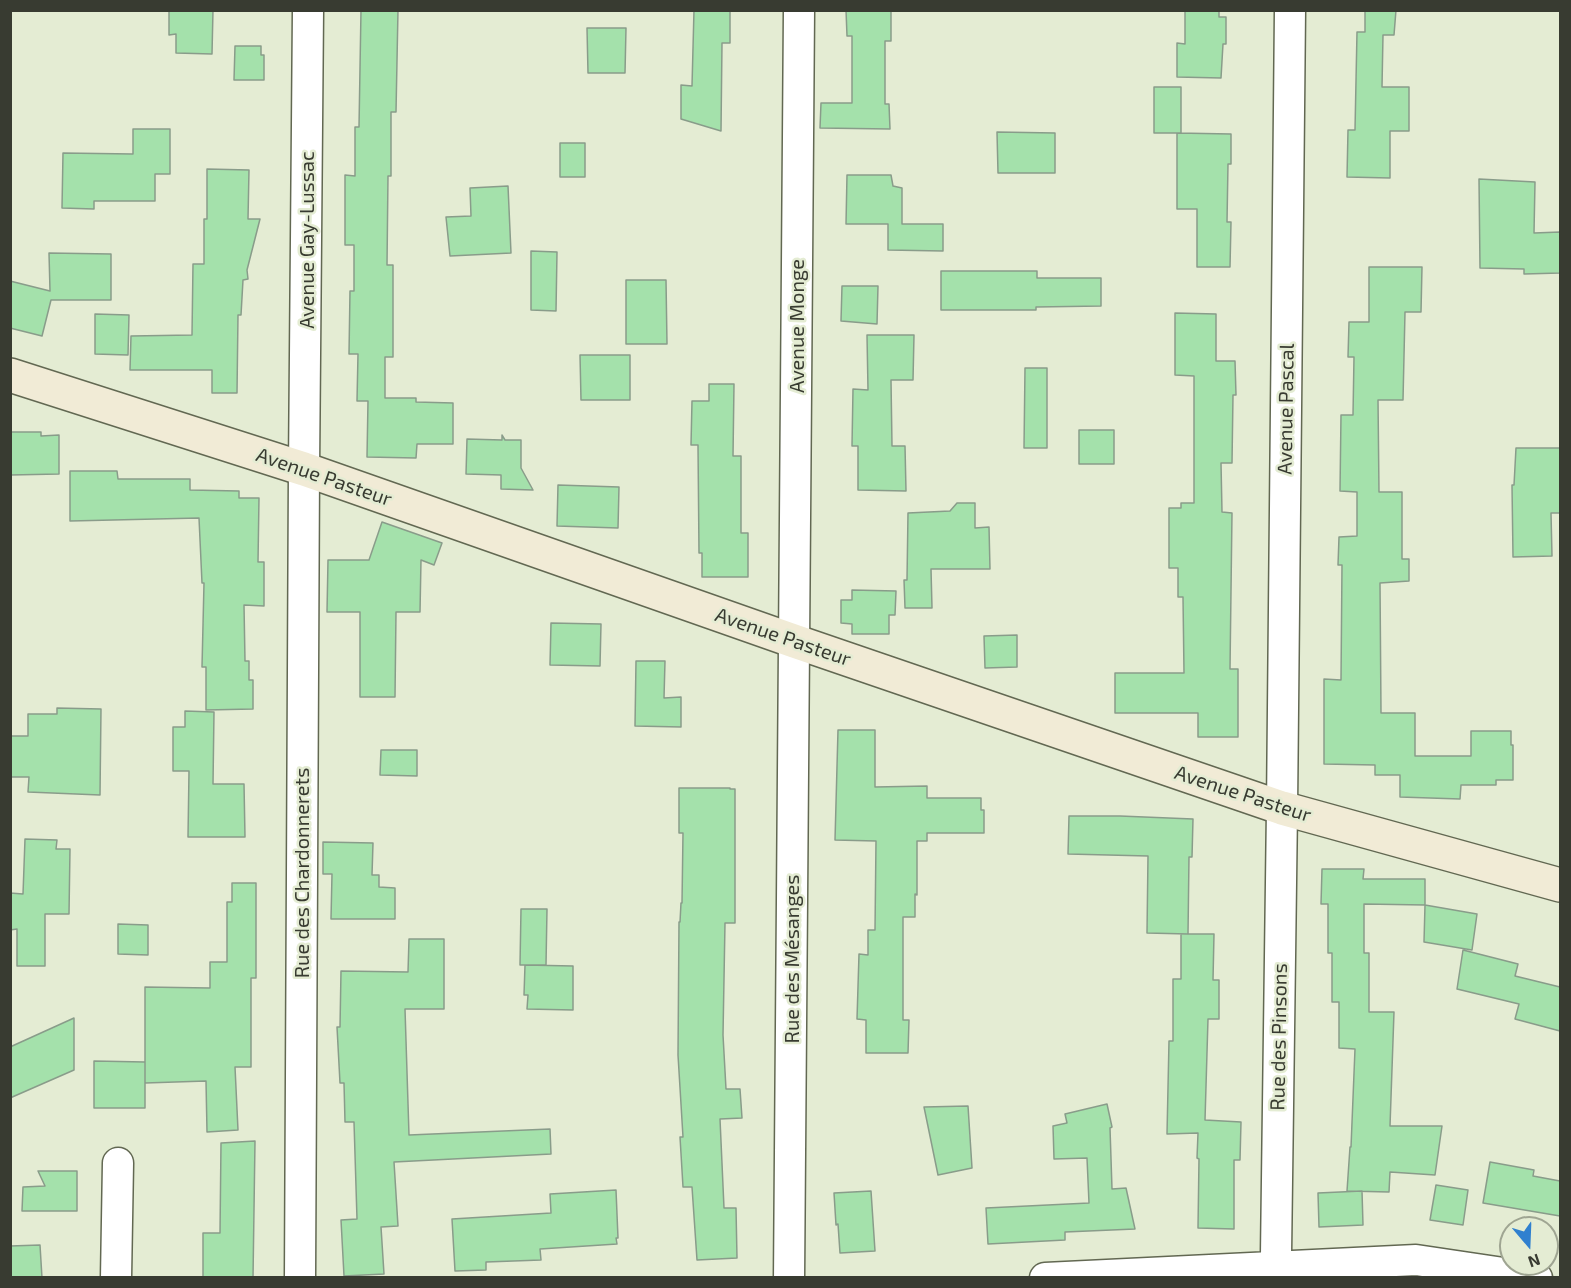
<!DOCTYPE html>
<meta charset="utf-8">
<style>
body{margin:0}
#map{position:relative;width:1571px;height:1288px;overflow:hidden;background:#e4ecd3;font-family:"Exo 2",sans-serif}
canvas{display:block}
.frame{position:absolute;inset:0;border:12px solid #383b31;pointer-events:none}
.north{position:absolute;left:1499px;top:1216px;width:60px;height:60px;box-sizing:border-box;background:#e4ecd3;border:2px solid #9fa592;border-radius:50%;rotate:161deg;font-size:16px;font-weight:700;line-height:24px;text-align:center;color:#383b31}
.north::after{content:'';display:block;margin:auto;width:21px;height:27px;background:#3080cf;clip-path:polygon(50% 0,100% 100%,50% 72%,0 100%)}
</style>
<div id="map">
<canvas width="1571" height="1288"></canvas>
<div class="frame"></div>
<div class="north">N</div>
</div>
<script>
const context = document.querySelector('canvas').getContext('2d');
context.lineJoin = 'round';
function paint(path, color) { context.fillStyle = color; context.fill(path, 'evenodd'); }
function trace(path, color, width, dash) { context.strokeStyle = color; context.lineWidth = width; context.lineCap = dash ? 'butt' : 'round'; context.setLineDash(dash || []); context.stroke(path); }
function drawText(font, color, halo, rows, align = 'center') {
  context.font = font + ' "Exo 2",sans-serif'; context.lineWidth = 5; context.setLineDash([]); context.textBaseline = 'middle'; context.strokeStyle = halo; context.fillStyle = color; for (const [text, x, y, turn = 0] of rows) {
    context.save(); context.translate(x, y); context.rotate((+turn || 0) * Math.PI / 180); context.textAlign = isNaN(turn) ? turn : align; if (halo) context.strokeText(text, 0, 0); context.fillText(text, 0, 0); context.restore();
  }
}
const building = new Path2D(`
 M 169,10 L 213,10 L 212,54 L 176,53 L 176,34 L 169,35 Z
 M 361,10 L 398,10 L 396,112 L 391,112 L 391,176 L 388,176 L 387,265 L 393,265 L 393,357 L 385,357 L 385,398 L 416,398 L 416,402 L 453,403 L 453,444 L 417,444 L 416,458 L 367,457 L 368,401 L 357,401 L 358,354 L 349,354 L 350,291 L 354,291 L 354,245 L 345,245 L 345,175 L 355,176 L 355,127 L 359,127 Z
 M 694,10 L 730,10 L 730,43 L 722,43 L 721,131 L 681,119 L 681,85 L 692,86 Z
 M 846,10 L 891,10 L 891,41 L 885,41 L 885,104 L 889,104 L 890,129 L 820,128 L 821,103 L 852,103 L 852,36 L 847,36 Z
 M 1185,10 L 1219,10 L 1219,17 L 1226,17 L 1226,44 L 1223,44 L 1221,78 L 1177,77 L 1177,43 L 1185,44 Z
 M 1365,10 L 1396,10 L 1394,35 L 1383,35 L 1382,87 L 1409,87 L 1409,131 L 1390,131 L 1390,178 L 1347,177 L 1348,130 L 1355,130 L 1357,32 L 1365,32 Z
 M 587,28 L 626,28 L 625,73 L 588,73 Z
 M 235,46 L 261,46 L 261,55 L 264,55 L 264,80 L 234,80 Z
 M 1154,87 L 1181,87 L 1181,133 L 1154,133 Z
 M 133,129 L 170,129 L 170,174 L 155,174 L 155,201 L 94,201 L 94,209 L 62,208 L 63,153 L 133,154 Z
 M 997,132 L 1055,133 L 1055,173 L 998,173 Z
 M 1177,133 L 1231,134 L 1231,164 L 1228,164 L 1227,222 L 1231,222 L 1230,267 L 1197,267 L 1197,209 L 1177,209 Z
 M 560,143 L 585,143 L 585,177 L 560,177 Z
 M 207,169 L 249,170 L 248,219 L 260,219 L 247,270 L 248,279 L 243,280 L 241,315 L 238,315 L 237,393 L 212,393 L 212,370 L 130,370 L 131,336 L 192,335 L 193,264 L 204,264 L 204,219 L 207,219 Z
 M 847,175 L 891,175 L 893,186 L 902,188 L 902,224 L 943,224 L 943,251 L 888,250 L 888,224 L 846,224 Z
 M 1479,179 L 1535,182 L 1534,233 L 1560,232 L 1560,273 L 1524,274 L 1524,269 L 1480,268 Z
 M 508,186 L 511,253 L 450,256 L 446,217 L 471,216 L 470,188 Z
 M 531,251 L 557,252 L 556,311 L 531,310 Z
 M 49,253 L 111,254 L 111,300 L 51,300 L 42,336 L 10,328 L 10,281 L 50,291 Z
 M 1369,267 L 1422,267 L 1421,312 L 1405,312 L 1403,400 L 1378,400 L 1379,492 L 1402,492 L 1402,559 L 1409,559 L 1409,581 L 1380,583 L 1381,713 L 1415,713 L 1415,756 L 1471,756 L 1471,731 L 1511,731 L 1511,745 L 1513,745 L 1513,780 L 1496,780 L 1496,785 L 1461,785 L 1460,799 L 1400,797 L 1400,775 L 1375,775 L 1375,765 L 1324,764 L 1324,679 L 1341,680 L 1342,565 L 1338,565 L 1339,537 L 1357,536 L 1357,492 L 1340,491 L 1341,415 L 1353,415 L 1354,357 L 1348,357 L 1349,322 L 1369,322 Z
 M 941,271 L 1037,271 L 1037,278 L 1101,278 L 1101,306 L 1036,307 L 1036,310 L 941,310 Z
 M 626,280 L 666,280 L 667,344 L 626,344 Z
 M 842,286 L 878,286 L 877,324 L 841,321 Z
 M 1175,313 L 1216,314 L 1216,361 L 1235,361 L 1236,395 L 1233,395 L 1232,463 L 1221,463 L 1222,512 L 1232,513 L 1230,669 L 1238,669 L 1238,737 L 1198,737 L 1198,713 L 1115,713 L 1115,673 L 1184,673 L 1183,597 L 1178,597 L 1178,568 L 1169,568 L 1169,508 L 1181,508 L 1181,503 L 1194,503 L 1194,376 L 1175,375 Z
 M 95,314 L 129,315 L 128,355 L 95,354 Z
 M 867,335 L 914,335 L 913,380 L 891,380 L 892,446 L 905,446 L 906,491 L 858,490 L 858,446 L 852,446 L 853,389 L 868,390 Z
 M 580,355 L 630,355 L 630,400 L 581,400 Z
 M 1025,368 L 1047,368 L 1047,448 L 1024,448 Z
 M 709,384 L 734,384 L 733,456 L 741,456 L 741,533 L 748,533 L 748,577 L 702,577 L 702,553 L 699,553 L 698,445 L 691,445 L 692,401 L 709,401 Z
 M 1079,430 L 1114,430 L 1114,464 L 1079,464 Z
 M 10,432 L 41,432 L 41,436 L 59,435 L 59,474 L 10,475 Z
 M 502,435 L 505,440 L 521,440 L 521,468 L 533,490 L 501,489 L 501,475 L 466,474 L 467,439 L 502,440 Z
 M 1516,448 L 1560,448 L 1560,513 L 1551,513 L 1552,556 L 1513,557 L 1512,485 L 1514,485 Z
 M 70,471 L 117,471 L 118,479 L 190,479 L 190,490 L 239,491 L 239,498 L 259,498 L 258,562 L 264,562 L 264,606 L 244,605 L 245,661 L 249,661 L 249,680 L 253,680 L 253,709 L 206,710 L 206,667 L 202,667 L 204,583 L 202,583 L 199,518 L 70,521 Z
 M 558,485 L 619,487 L 618,528 L 557,526 Z
 M 957,503 L 975,503 L 975,528 L 989,527 L 990,569 L 931,569 L 932,608 L 905,608 L 904,580 L 907,580 L 908,513 L 950,511 Z
 M 382,522 L 442,543 L 434,565 L 421,560 L 420,612 L 396,612 L 395,697 L 360,697 L 360,612 L 327,612 L 328,560 L 369,560 Z
 M 852,590 L 896,591 L 895,615 L 889,615 L 889,634 L 852,634 L 852,624 L 841,623 L 841,600 L 852,600 Z
 M 551,623 L 601,624 L 600,666 L 550,665 Z
 M 1017,635 L 1017,667 L 985,668 L 984,636 Z
 M 636,661 L 665,661 L 664,698 L 681,697 L 681,727 L 635,726 Z
 M 57,708 L 101,709 L 100,795 L 28,792 L 29,777 L 10,777 L 10,736 L 28,736 L 28,714 L 57,714 Z
 M 185,711 L 214,712 L 213,784 L 244,784 L 245,837 L 188,837 L 189,771 L 173,771 L 173,727 L 185,727 Z
 M 838,730 L 875,730 L 875,787 L 927,786 L 927,798 L 981,798 L 981,810 L 984,810 L 984,833 L 927,833 L 927,841 L 917,841 L 917,895 L 915,894 L 915,917 L 903,917 L 903,1020 L 909,1020 L 908,1053 L 866,1053 L 866,1020 L 857,1019 L 859,954 L 868,955 L 868,930 L 875,930 L 876,841 L 835,840 Z
 M 381,750 L 417,750 L 417,776 L 380,775 Z
 M 679,788 L 730,788 L 730,789 L 735,789 L 735,923 L 725,923 L 723,1035 L 726,1089 L 740,1089 L 742,1118 L 720,1119 L 724,1208 L 736,1208 L 737,1258 L 697,1260 L 692,1187 L 683,1187 L 680,1137 L 683,1137 L 678,1055 L 679,922 L 680,922 L 681,903 L 682,903 L 683,833 L 679,833 Z
 M 1069,816 L 1120,816 L 1193,819 L 1192,857 L 1189,857 L 1188,934 L 1147,933 L 1148,856 L 1068,854 Z
 M 25,839 L 57,840 L 56,849 L 70,849 L 69,914 L 45,914 L 45,966 L 17,966 L 17,929 L 10,930 L 10,893 L 23,894 Z
 M 323,842 L 373,843 L 372,875 L 379,875 L 379,887 L 395,888 L 395,919 L 331,919 L 332,874 L 323,874 Z
 M 1322,869 L 1364,869 L 1363,879 L 1425,879 L 1425,905 L 1364,904 L 1364,953 L 1369,953 L 1369,1012 L 1394,1012 L 1390,1126 L 1442,1126 L 1435,1175 L 1390,1172 L 1389,1192 L 1347,1191 L 1350,1147 L 1351,1147 L 1355,1049 L 1339,1048 L 1339,1002 L 1332,1002 L 1332,953 L 1328,953 L 1328,904 L 1321,904 Z
 M 232,883 L 256,883 L 256,978 L 251,978 L 251,1067 L 235,1067 L 238,1130 L 207,1132 L 206,1081 L 145,1083 L 145,987 L 210,988 L 210,962 L 227,962 L 227,902 L 232,902 Z
 M 1425,905 L 1477,914 L 1472,950 L 1424,942 Z
 M 521,909 L 547,909 L 546,965 L 520,965 Z
 M 118,924 L 148,925 L 148,955 L 118,954 Z
 M 1181,934 L 1214,934 L 1213,980 L 1219,980 L 1219,1019 L 1208,1019 L 1205,1120 L 1241,1122 L 1240,1160 L 1234,1160 L 1234,1229 L 1198,1228 L 1199,1159 L 1197,1158 L 1198,1133 L 1167,1134 L 1169,1041 L 1173,1041 L 1173,979 L 1181,979 Z
 M 409,939 L 444,939 L 444,1009 L 405,1009 L 409,1135 L 550,1129 L 551,1154 L 394,1162 L 398,1226 L 381,1227 L 384,1274 L 344,1276 L 341,1220 L 357,1219 L 354,1122 L 345,1122 L 344,1083 L 340,1083 L 337,1027 L 340,1027 L 341,971 L 408,972 Z
 M 1463,950 L 1518,964 L 1515,976 L 1560,987 L 1560,1031 L 1515,1019 L 1519,1004 L 1457,989 Z
 M 525,965 L 573,966 L 573,1010 L 527,1009 L 528,995 L 524,995 Z
 M 74,1018 L 74,1070 L 10,1098 L 10,1047 Z
 M 94,1061 L 145,1062 L 145,1108 L 94,1108 Z
 M 1107,1104 L 1112,1127 L 1110,1128 L 1112,1189 L 1126,1188 L 1135,1229 L 1065,1232 L 1065,1240 L 988,1244 L 986,1208 L 1089,1203 L 1087,1158 L 1054,1159 L 1053,1126 L 1067,1123 L 1065,1114 Z
 M 968,1106 L 972,1168 L 938,1175 L 924,1107 Z
 M 255,1141 L 253,1278 L 203,1278 L 203,1233 L 220,1233 L 221,1143 Z
 M 1490,1162 L 1534,1170 L 1533,1176 L 1560,1181 L 1560,1216 L 1483,1203 Z
 M 38,1171 L 77,1171 L 77,1211 L 22,1211 L 23,1187 L 45,1186 Z
 M 1436,1185 L 1468,1190 L 1463,1225 L 1430,1220 Z
 M 616,1190 L 618,1238 L 616,1238 L 617,1244 L 540,1249 L 541,1260 L 486,1262 L 486,1270 L 455,1271 L 452,1219 L 551,1213 L 550,1194 Z
 M 871,1191 L 875,1251 L 840,1253 L 838,1224 L 836,1225 L 834,1193 Z
 M 1362,1191 L 1363,1225 L 1319,1227 L 1318,1193 Z
 M 40,1245 L 42,1278 L 10,1278 L 10,1246 Z`);
paint(building, '#a4e1ab');
trace(building, '#899c8a', 1.5);
const street = new Path2D(`
 M 116,1278 L 118,1163
 M 300,1278 L 304,469 L 308,10
 M 789,1278 L 799,10
 M 1045,1278 L 1416,1260 L 1537,1278
 M 1274,1278 L 1276,1254 L 1282,808 L 1290,10`);
const secondary = new Path2D(`
 M 10,375 L 304,469 L 794,641 L 1282,808 L 1560,885`);
trace(street, '#626852', 33);
trace(secondary, '#626852', 36);
trace(street, '#fff', 30);
trace(secondary, '#f1ebd6', 33);
drawText('20px', '#383b31', '#e4ecd3', [
 ["Avenue Gay-Lussac",307,240,-90],
 ["Avenue Monge",797,326,-90],
 ["Avenue Pascal",1286,409,-89],
 ["Avenue Pasteur",324,477,19],
 ["Avenue Pasteur",783,637,19],
 ["Avenue Pasteur",1243,794,18],
 ["Rue des Chardonnerets",302,873,-90],
 ["Rue des Mésanges",792,959,-90],
 ["Rue des Pinsons",1279,1037,-89]
]);
</script>
